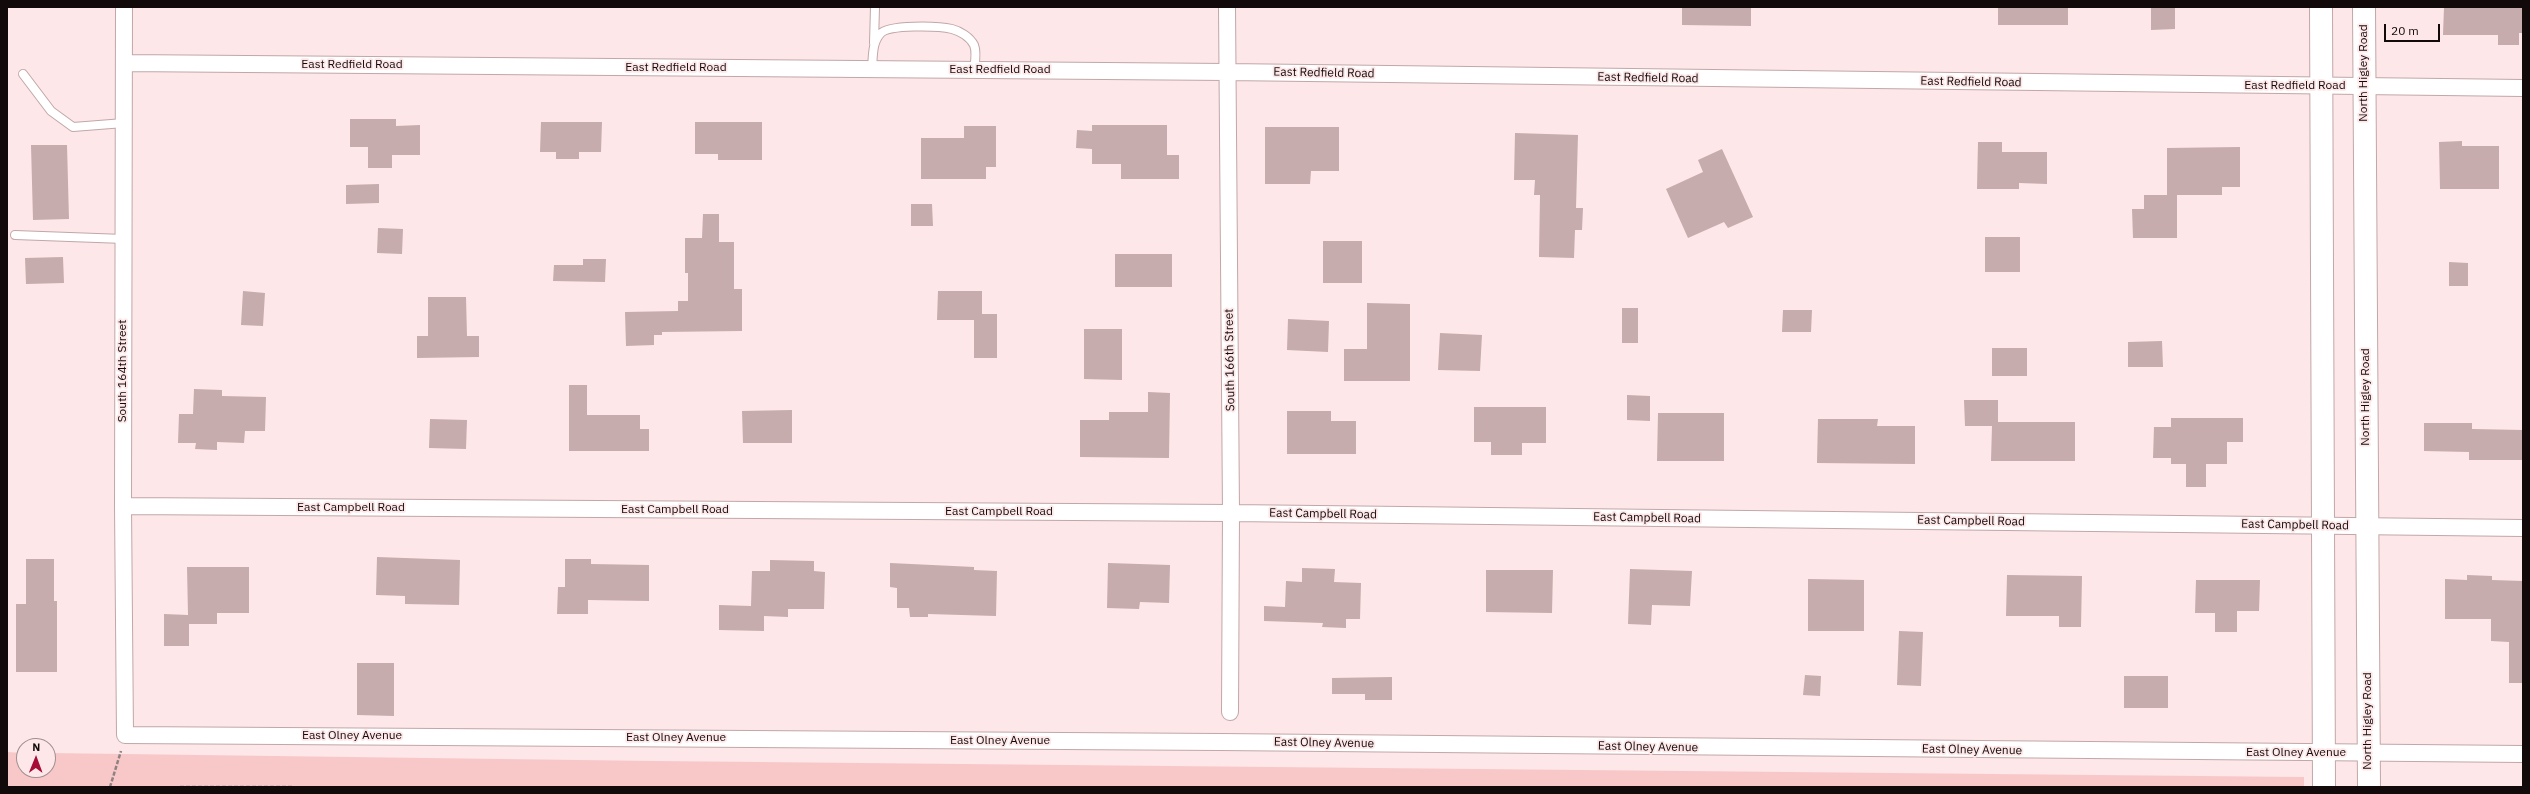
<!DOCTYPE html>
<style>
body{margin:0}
#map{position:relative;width:2530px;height:794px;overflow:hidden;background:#fee7e8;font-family:"IBM Plex Sans",sans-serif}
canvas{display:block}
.frame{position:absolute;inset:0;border:8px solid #120a0a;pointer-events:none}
.north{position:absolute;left:16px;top:738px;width:40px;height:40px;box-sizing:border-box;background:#fee7e8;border:1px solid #a08f8f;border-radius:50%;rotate:1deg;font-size:11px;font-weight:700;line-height:16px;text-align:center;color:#120a0a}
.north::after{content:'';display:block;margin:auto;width:14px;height:18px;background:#a60c35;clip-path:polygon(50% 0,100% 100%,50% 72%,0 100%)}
.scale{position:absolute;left:2384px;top:24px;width:56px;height:18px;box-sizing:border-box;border:2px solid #120a0a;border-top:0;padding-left:5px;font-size:12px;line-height:14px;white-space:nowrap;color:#120a0a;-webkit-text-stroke:3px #fee7e8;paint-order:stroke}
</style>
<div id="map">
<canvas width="2530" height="794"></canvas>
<div class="frame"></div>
<div class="north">N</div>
<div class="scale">20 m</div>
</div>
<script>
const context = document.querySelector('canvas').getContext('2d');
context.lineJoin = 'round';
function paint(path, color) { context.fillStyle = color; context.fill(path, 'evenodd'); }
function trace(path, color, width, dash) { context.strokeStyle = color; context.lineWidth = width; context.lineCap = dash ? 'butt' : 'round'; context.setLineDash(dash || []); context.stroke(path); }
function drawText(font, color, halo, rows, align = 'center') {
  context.font = font + ' "IBM Plex Sans",sans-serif'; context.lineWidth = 3.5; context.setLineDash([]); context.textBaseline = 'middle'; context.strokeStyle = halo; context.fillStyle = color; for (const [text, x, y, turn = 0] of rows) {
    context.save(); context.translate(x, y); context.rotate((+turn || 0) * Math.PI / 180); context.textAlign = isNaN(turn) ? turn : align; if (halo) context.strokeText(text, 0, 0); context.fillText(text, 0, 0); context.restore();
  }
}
paint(new Path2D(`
 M 7,752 L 24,753 L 24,770 L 48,770 L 48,753 L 655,761 L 2304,777 L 2304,787 L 7,787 Z`), '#f8c8c9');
paint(new Path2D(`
 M 1682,7 L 1751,7 L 1751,26 L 1682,25 Z
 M 1998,7 L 2068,7 L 2068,25 L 1998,25 Z
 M 2151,7 L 2175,7 L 2175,29 L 2151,30 Z
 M 2444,7 L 2523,7 L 2523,33 L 2519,33 L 2519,45 L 2498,45 L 2498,35 L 2443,35 Z
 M 350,119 L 396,119 L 396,126 L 420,125 L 420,155 L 392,155 L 392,168 L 368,168 L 368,147 L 350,147 Z
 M 541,122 L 602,122 L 601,152 L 579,152 L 579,159 L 556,159 L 556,152 L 540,152 Z
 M 695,122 L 762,122 L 762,160 L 718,160 L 718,154 L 695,154 Z
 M 1092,125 L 1167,125 L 1167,155 L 1179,155 L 1179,179 L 1121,179 L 1121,164 L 1092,164 L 1092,149 L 1076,148 L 1077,130 L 1092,131 Z
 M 964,126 L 996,126 L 996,167 L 986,167 L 986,179 L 921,179 L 921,138 L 964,138 Z
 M 1265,127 L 1339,127 L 1339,171 L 1311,171 L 1310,184 L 1265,184 Z
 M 1515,133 L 1578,135 L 1576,208 L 1583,208 L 1582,230 L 1575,230 L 1574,258 L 1539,257 L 1540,195 L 1534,195 L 1535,180 L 1514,180 Z
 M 2462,141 L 2462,146 L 2499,146 L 2499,189 L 2440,189 L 2439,142 Z
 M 1978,142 L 2002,142 L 2002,152 L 2047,152 L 2047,184 L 2019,183 L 2019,189 L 1977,189 Z
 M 31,145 L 67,145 L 69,219 L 33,220 Z
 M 2240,147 L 2240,187 L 2222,187 L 2222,195 L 2167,195 L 2167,148 Z
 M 1722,149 L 1753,217 L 1728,228 L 1724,222 L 1688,238 L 1666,189 L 1703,172 L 1698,160 Z
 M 379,184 L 379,203 L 346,204 L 346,185 Z
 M 2144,195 L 2177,195 L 2177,238 L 2133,238 L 2132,209 L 2144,209 Z
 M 911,204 L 932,204 L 933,226 L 911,226 Z
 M 703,214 L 719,214 L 719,242 L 734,242 L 734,289 L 742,289 L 742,331 L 662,332 L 662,335 L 654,335 L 654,345 L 626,346 L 625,312 L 678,311 L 678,301 L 688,301 L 688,273 L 685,273 L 685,238 L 702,238 Z
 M 378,228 L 403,229 L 402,254 L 377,253 Z
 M 1985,237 L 2020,237 L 2020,272 L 1985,272 Z
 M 1323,241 L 1362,241 L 1362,283 L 1323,283 Z
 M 1115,254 L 1172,254 L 1172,287 L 1115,287 Z
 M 63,257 L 64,283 L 26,284 L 25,258 Z
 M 583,259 L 606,259 L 605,282 L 553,281 L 554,265 L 583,265 Z
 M 2449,262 L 2468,263 L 2468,286 L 2449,286 Z
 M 243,291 L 265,293 L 263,326 L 241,325 Z
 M 938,291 L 982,291 L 982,314 L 997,314 L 997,358 L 974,358 L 974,320 L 937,320 Z
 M 428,297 L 466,297 L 467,336 L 479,336 L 479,357 L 417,358 L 417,336 L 428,336 Z
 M 1367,303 L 1410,304 L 1410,381 L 1344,381 L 1344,349 L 1367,349 Z
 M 1622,308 L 1638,308 L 1638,343 L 1622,343 Z
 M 1783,310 L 1812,310 L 1811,332 L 1782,332 Z
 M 1288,319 L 1329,321 L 1328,352 L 1287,350 Z
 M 1084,329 L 1122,329 L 1122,380 L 1084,379 Z
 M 1440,333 L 1482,335 L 1480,371 L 1438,370 Z
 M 2162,341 L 2163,367 L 2128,367 L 2128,342 Z
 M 1992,348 L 2027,348 L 2027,376 L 1992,376 Z
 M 569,385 L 587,385 L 587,415 L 640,415 L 640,429 L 649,429 L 649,451 L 569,451 Z
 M 194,389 L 222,390 L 222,396 L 266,397 L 265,431 L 245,431 L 244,443 L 217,442 L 217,450 L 195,449 L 196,443 L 178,443 L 179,414 L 193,414 Z
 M 1148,392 L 1170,393 L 1169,458 L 1080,457 L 1080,420 L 1109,420 L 1109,412 L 1148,412 Z
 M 1627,395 L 1650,396 L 1650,421 L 1627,420 Z
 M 1964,400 L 1998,400 L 1998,422 L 2075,422 L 2075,461 L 1991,461 L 1992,426 L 1965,426 Z
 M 1474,407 L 1546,407 L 1546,443 L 1522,443 L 1522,455 L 1491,455 L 1491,442 L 1474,442 Z
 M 792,410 L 792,443 L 743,443 L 742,411 Z
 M 1287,411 L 1331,411 L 1331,421 L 1356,421 L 1356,454 L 1287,454 Z
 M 1658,413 L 1724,413 L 1724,461 L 1657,461 Z
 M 2171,418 L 2243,418 L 2243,442 L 2227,442 L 2227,464 L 2206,464 L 2206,487 L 2186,487 L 2186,464 L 2171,464 L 2171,458 L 2153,458 L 2154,427 L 2171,427 Z
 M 430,419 L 467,420 L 466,449 L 429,448 Z
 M 1818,419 L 1878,419 L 1877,426 L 1915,426 L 1915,464 L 1817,463 Z
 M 2424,423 L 2472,423 L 2472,429 L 2523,430 L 2523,460 L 2469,460 L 2469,452 L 2424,451 Z
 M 377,557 L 460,560 L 459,605 L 405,604 L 405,596 L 376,595 Z
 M 26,559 L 54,559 L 54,601 L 57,601 L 57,672 L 16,672 L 16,604 L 26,604 Z
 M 565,559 L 591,559 L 591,564 L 649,565 L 649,601 L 588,600 L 588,614 L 557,614 L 558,587 L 565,587 Z
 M 770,560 L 814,561 L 814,571 L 825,572 L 824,609 L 788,609 L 788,617 L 764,616 L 764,631 L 719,630 L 719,605 L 751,606 L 752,571 L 770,571 Z
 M 890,563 L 974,567 L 974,570 L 997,571 L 996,616 L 928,614 L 928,617 L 910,617 L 909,608 L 897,608 L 897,588 L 890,587 Z
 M 1108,563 L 1170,565 L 1169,603 L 1140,602 L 1139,609 L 1107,608 Z
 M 187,567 L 249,567 L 249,613 L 217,613 L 217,624 L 189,624 L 189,646 L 164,646 L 164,614 L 188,615 Z
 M 1302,568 L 1335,569 L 1334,582 L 1361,583 L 1360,619 L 1346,619 L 1346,628 L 1322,627 L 1323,623 L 1264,621 L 1264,606 L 1285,607 L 1286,581 L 1302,582 Z
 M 1630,569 L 1692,571 L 1690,606 L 1652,605 L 1651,625 L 1628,624 Z
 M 1486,570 L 1553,570 L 1552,613 L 1486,612 Z
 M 2007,575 L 2082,576 L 2081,627 L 2059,627 L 2059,616 L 2006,616 Z
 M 2467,575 L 2492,576 L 2492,580 L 2523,581 L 2523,683 L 2509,683 L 2509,642 L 2491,641 L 2491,619 L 2445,619 L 2445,579 L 2467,580 Z
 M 1808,579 L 1864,580 L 1864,631 L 1808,631 Z
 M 2196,580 L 2260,580 L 2259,611 L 2237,611 L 2237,632 L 2215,632 L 2215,613 L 2195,613 Z
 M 1899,631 L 1923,632 L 1921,686 L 1897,685 Z
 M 357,663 L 394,663 L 394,716 L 357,715 Z
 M 1805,675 L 1821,676 L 1820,696 L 1803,695 Z
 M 2124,676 L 2168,676 L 2168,708 L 2124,708 Z
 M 1392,677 L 1392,700 L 1365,700 L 1365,694 L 1332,694 L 1332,678 Z`), '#c6acac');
const service = new Path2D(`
 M 874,43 L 875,7
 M 872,69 C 873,57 872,43 880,34 C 888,24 939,26 952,29 C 960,31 970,37 974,45 C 977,52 975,63 974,70
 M 23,74 L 51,111 L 73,127 L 124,123
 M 15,235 L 124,239`);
const minor = new Path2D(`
 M 124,7 L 123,506 L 125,735 L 1220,742 L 2523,754
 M 1227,7 L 1231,513 L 1230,712
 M 124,63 L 1227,72 L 2523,88
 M 123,506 L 1231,513 L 2523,528`);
const secondary = new Path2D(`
 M 2321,7 L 2324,787
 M 2364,7 L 2369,787`);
trace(service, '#c1a7a8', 10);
trace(minor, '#c1a7a8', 18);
trace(secondary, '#c1a7a8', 24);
trace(new Path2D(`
 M 110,787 L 121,751
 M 180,787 L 294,787`), '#918181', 2.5, [4, 2]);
trace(service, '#fff', 8);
trace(minor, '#fff', 16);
trace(secondary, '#fff', 22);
drawText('12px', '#120a0a', '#fee7e8', [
 ["East Redfield Road",352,65],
 ["East Redfield Road",676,68],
 ["East Redfield Road",1000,70],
 ["East Redfield Road",1324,73,1],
 ["North Higley Road",2364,73,-90],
 ["East Redfield Road",1648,78,1],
 ["East Redfield Road",1971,82,1],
 ["East Redfield Road",2295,86],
 ["South 166th Street",1230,360,-91],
 ["South 164th Street",123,371,-90],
 ["North Higley Road",2366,397,-90],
 ["East Campbell Road",351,508],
 ["East Campbell Road",675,510],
 ["East Campbell Road",999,512],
 ["East Campbell Road",1323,514,1],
 ["East Campbell Road",1647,518,1],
 ["East Campbell Road",1971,521,1],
 ["East Campbell Road",2295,525,1],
 ["North Higley Road",2368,721,-90],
 ["East Olney Avenue",352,736],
 ["East Olney Avenue",676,738],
 ["East Olney Avenue",1000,741],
 ["East Olney Avenue",1324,743,1],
 ["East Olney Avenue",1648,747,1],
 ["East Olney Avenue",1972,750,1],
 ["East Olney Avenue",2296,753]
]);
</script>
